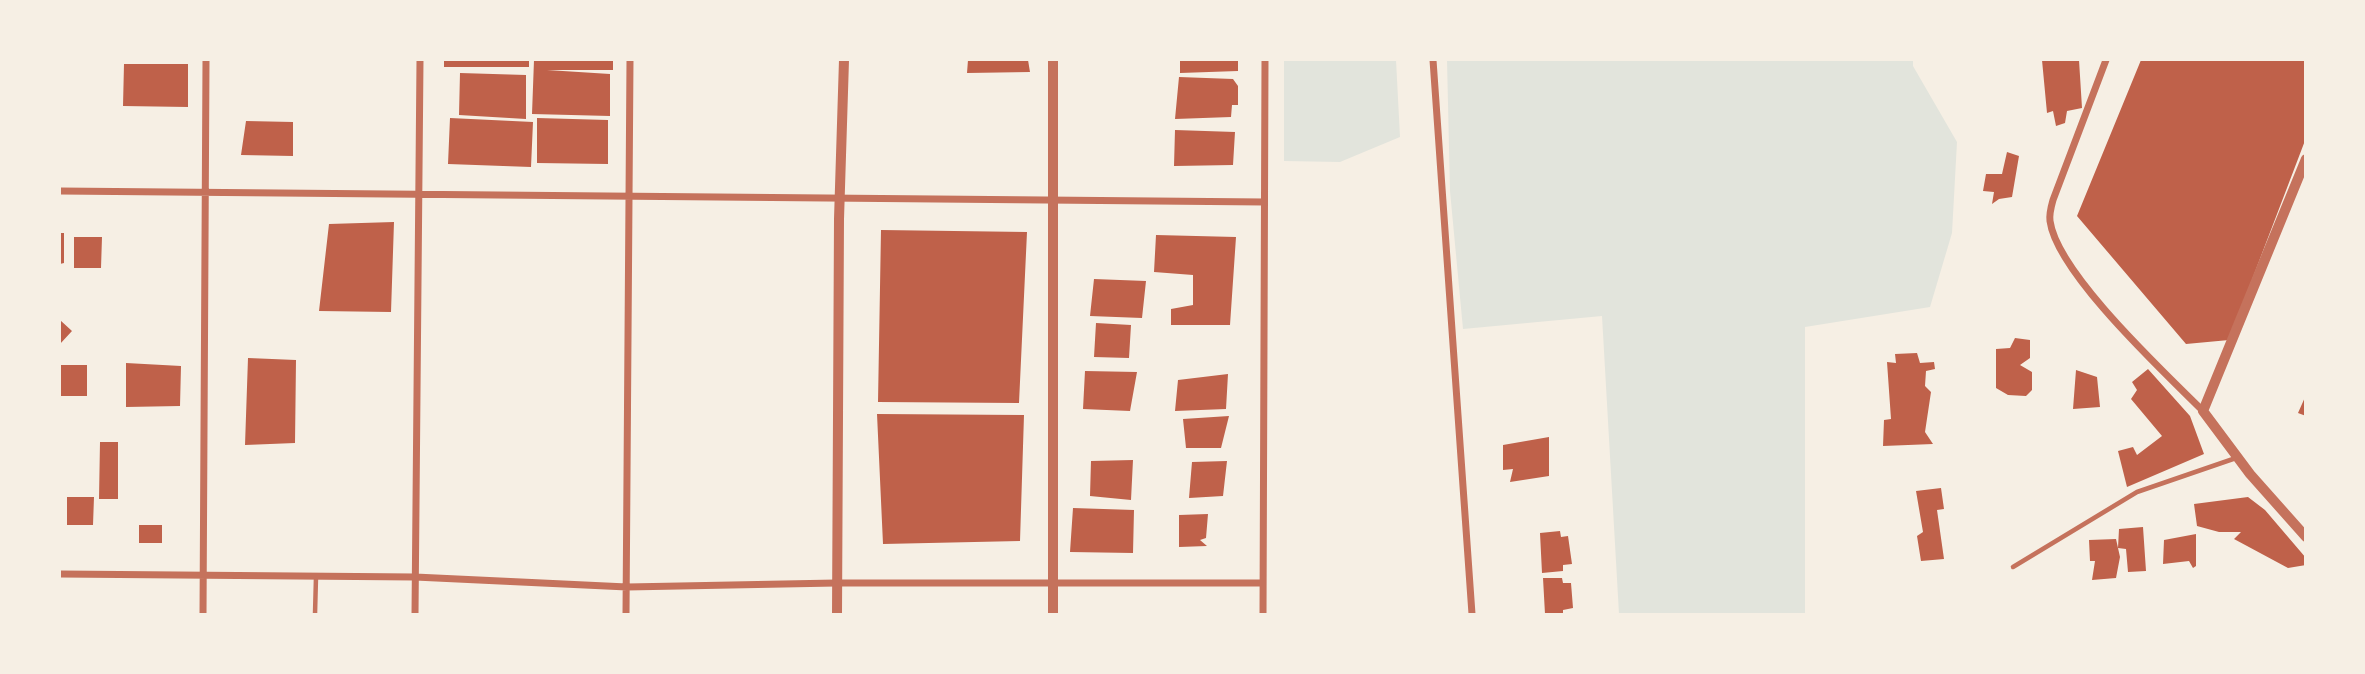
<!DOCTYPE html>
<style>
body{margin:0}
#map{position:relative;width:2365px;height:674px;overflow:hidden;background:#f6efe4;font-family:"Crimson Pro",serif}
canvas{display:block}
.frame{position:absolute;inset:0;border:61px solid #f6efe4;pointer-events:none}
</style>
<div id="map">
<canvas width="2365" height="674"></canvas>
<div class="frame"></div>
</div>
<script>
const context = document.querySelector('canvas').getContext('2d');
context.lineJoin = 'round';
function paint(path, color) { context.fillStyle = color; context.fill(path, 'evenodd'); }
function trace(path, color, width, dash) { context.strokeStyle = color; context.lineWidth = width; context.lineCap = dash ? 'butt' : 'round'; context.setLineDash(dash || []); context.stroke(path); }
paint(new Path2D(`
 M 1284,60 L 1396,60 L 1400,137 L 1340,162 L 1284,161 Z
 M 1447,60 L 1913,60 L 1913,66 L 1957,142 L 1952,233 L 1930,307 L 1805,327 L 1805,614 L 1619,614 L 1602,316 L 1463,329 L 1450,191 Z`), '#e2e4dc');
paint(new Path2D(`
 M 444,60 L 529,60 L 529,67 L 444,67 Z
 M 534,60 L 613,60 L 613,70 L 547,70 L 610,74 L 610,116 L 532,114 Z
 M 968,60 L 1028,60 L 1030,72 L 967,73 Z
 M 1180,60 L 1238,60 L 1238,71 L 1180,73 Z
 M 2042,60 L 2079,60 L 2082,108 L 2067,111 L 2065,123 L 2056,126 L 2053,111 L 2047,113 Z
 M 2141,60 L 2306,60 L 2306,138 L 2229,340 L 2186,344 L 2077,216 Z
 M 124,64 L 188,64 L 188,107 L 123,106 Z
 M 460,73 L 526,75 L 526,119 L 459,115 Z
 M 1179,77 L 1233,79 L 1238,86 L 1238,105 L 1232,105 L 1231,117 L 1175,119 Z
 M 450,118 L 533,122 L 531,167 L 448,164 Z
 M 537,118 L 608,120 L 608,164 L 537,163 Z
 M 246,121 L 293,122 L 293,156 L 241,155 Z
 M 1175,130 L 1235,132 L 1233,165 L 1174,166 Z
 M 2007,152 L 2019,156 L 2012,197 L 1999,199 L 1992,204 L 1994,192 L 1983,191 L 1986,174 L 2002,174 Z
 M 394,222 L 391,312 L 319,311 L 329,224 Z
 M 881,230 L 1027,232 L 1019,403 L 878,402 Z
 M 60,233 L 64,233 L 64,263 L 60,264 Z
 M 1156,235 L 1236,237 L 1230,325 L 1171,325 L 1171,309 L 1193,305 L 1193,275 L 1154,272 Z
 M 74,237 L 102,237 L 101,268 L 74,268 Z
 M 1094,279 L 1146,281 L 1142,318 L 1090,316 Z
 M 60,320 L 72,331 L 60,344 Z
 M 1096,323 L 1131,325 L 1129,358 L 1094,357 Z
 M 2015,338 L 2030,340 L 2030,358 L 2020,365 L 2032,372 L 2032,390 L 2026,396 L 2008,395 L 1996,388 L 1996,349 L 2010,348 Z
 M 1917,353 L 1920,363 L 1934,362 L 1935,369 L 1926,371 L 1925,386 L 1931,392 L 1925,432 L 1933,444 L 1883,446 L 1884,420 L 1891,419 L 1887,362 L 1896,363 L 1895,354 Z
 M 248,358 L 296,360 L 295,443 L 245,445 Z
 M 126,363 L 181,366 L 180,406 L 126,407 Z
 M 60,365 L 87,365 L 87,396 L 60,396 Z
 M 2148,369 L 2190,416 L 2204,454 L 2127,487 L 2118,451 L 2133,447 L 2137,455 L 2162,436 L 2131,399 L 2137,390 L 2132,382 Z
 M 2076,370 L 2097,377 L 2100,407 L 2073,409 Z
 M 1085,371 L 1137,372 L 1130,411 L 1083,409 Z
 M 1228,374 L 1226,409 L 1175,411 L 1178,380 Z
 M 2306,395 L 2306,416 L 2298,413 Z
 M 877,414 L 1024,415 L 1020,541 L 883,544 Z
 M 1229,416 L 1221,448 L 1186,448 L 1183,419 Z
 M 1549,437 L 1549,476 L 1510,482 L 1513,469 L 1503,470 L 1503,445 Z
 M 100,442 L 118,442 L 118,499 L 99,499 Z
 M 1133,460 L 1131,500 L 1090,496 L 1091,461 Z
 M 1227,461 L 1223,496 L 1189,498 L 1192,462 Z
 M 1941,488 L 1944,509 L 1937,510 L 1944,559 L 1921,561 L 1917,536 L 1923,532 L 1916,491 Z
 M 67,497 L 94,497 L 93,525 L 67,525 Z
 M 2248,497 L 2265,510 L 2306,558 L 2306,565 L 2288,568 L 2234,539 L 2241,532 L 2219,532 L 2197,526 L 2194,504 Z
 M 1073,508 L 1134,510 L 1133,553 L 1070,552 Z
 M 1208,514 L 1206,538 L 1200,540 L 1207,546 L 1179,547 L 1179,515 Z
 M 139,525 L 162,525 L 162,543 L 139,543 Z
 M 2143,527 L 2146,571 L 2128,572 L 2126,549 L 2118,548 L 2120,557 L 2116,578 L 2092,580 L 2095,561 L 2090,561 L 2089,540 L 2116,539 L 2118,548 L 2119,529 Z
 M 1560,531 L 1561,537 L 1568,536 L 1572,564 L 1563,565 L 1563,571 L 1542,573 L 1540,533 Z
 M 2196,534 L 2196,566 L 2193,568 L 2189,561 L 2163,564 L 2164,540 Z
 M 1543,578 L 1562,578 L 1563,583 L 1571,583 L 1573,608 L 1563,610 L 1563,614 L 1545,614 Z`), '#bf614a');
trace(new Path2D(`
 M 2013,567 L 2137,492 L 2236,458
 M 315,614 L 316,577`), '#c5725c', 4.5);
trace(new Path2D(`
 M 1433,60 L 1472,614
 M 2106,60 L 2053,200 C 2051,207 2049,214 2050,221 C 2057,273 2164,372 2203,411
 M 60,191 L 1264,202
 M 60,574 L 415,577 L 627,587 L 836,583 L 1263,583
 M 203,614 L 206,60
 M 415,614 L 420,60
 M 626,614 L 630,60
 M 1263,614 L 1265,60`), '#c5725c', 7);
trace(new Path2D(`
 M 1053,60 L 1053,614
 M 2306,159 L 2203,411 L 2250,474 L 2306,537
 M 837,614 L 839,219 L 844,60`), '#c5725c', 10);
</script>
